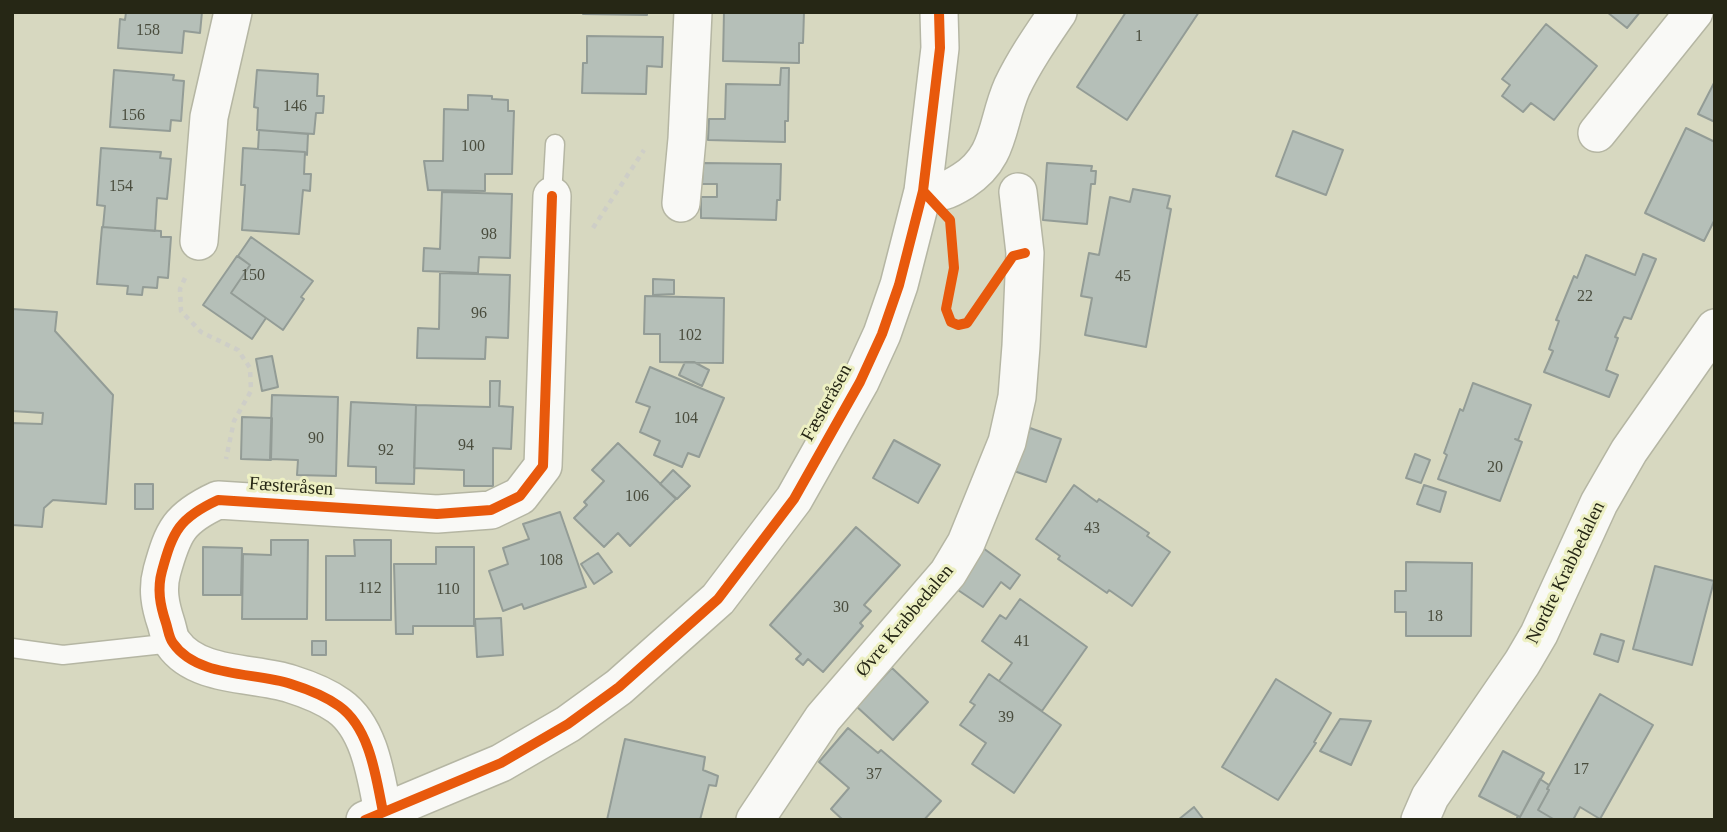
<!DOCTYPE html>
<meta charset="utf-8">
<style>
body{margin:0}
#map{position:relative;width:1727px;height:832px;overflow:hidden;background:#d7d8c0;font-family:Georgia,serif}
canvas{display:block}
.frame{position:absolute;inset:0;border:14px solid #262715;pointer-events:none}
</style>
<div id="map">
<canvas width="1727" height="832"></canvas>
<div class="frame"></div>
</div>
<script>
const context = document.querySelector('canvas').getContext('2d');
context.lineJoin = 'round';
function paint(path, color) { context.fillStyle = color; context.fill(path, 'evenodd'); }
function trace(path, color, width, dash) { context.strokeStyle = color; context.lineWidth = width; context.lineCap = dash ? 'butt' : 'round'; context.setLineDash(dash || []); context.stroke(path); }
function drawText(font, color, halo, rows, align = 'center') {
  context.font = font + ' Georgia,serif'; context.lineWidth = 6; context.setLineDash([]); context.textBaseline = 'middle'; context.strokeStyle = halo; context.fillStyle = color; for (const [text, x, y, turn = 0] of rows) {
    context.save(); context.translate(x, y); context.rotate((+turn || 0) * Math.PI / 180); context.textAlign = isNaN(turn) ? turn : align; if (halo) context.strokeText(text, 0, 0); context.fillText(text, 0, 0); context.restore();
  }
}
const building = new Path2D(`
 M 126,12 L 202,12 L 200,33 L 184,31 L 182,53 L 118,48 L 120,19 L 125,20 Z
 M 583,12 L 647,12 L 647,15 L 583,14 Z
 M 724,12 L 804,12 L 803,43 L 799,43 L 799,63 L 723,61 Z
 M 1126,12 L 1199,12 L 1127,120 L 1077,87 Z
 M 1607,12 L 1640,12 L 1627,28 Z
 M 1546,24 L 1597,66 L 1554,120 L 1531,103 L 1523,112 L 1502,96 L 1510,85 L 1502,79 Z
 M 587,36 L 663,37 L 662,67 L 647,66 L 646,94 L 582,93 L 583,63 L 587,63 Z
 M 781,68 L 789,68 L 788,121 L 785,121 L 785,142 L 708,140 L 709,119 L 725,119 L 726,84 L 780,85 Z
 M 114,70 L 174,75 L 173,80 L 184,81 L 181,121 L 171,120 L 170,131 L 110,127 Z
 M 257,70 L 318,74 L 317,96 L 324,96 L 323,113 L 316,113 L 314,134 L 257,130 L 258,108 L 254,107 Z
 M 1715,81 L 1715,122 L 1698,114 Z
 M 468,95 L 492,96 L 492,99 L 508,100 L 508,111 L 514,111 L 512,174 L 485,174 L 485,191 L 428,190 L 424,161 L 443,161 L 444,109 L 468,110 Z
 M 1686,128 L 1715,142 L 1715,219 L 1704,241 L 1645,213 Z
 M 259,130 L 308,134 L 307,155 L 305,152 L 258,149 Z
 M 1293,131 L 1343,150 L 1326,195 L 1276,176 Z
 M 101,148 L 161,152 L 160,158 L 171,159 L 167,199 L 157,198 L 155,231 L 103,227 L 105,206 L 97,205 Z
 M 243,148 L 305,152 L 304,174 L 311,174 L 310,191 L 303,190 L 299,234 L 242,230 L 245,185 L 241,185 Z
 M 703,163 L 781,164 L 780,200 L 777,200 L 776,220 L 701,218 L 701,197 L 717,197 L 717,184 L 702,184 Z
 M 1047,163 L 1092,166 L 1091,171 L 1096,171 L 1095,184 L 1091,184 L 1087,224 L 1043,220 Z
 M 1133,189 L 1170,196 L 1167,208 L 1171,209 L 1146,347 L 1085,335 L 1092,298 L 1081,296 L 1089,253 L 1099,255 L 1110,197 L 1130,202 Z
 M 442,192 L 512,194 L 510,258 L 479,257 L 478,273 L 423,271 L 424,248 L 440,249 Z
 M 102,227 L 161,231 L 161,237 L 171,237 L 168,278 L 158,277 L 157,288 L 143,287 L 142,295 L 127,294 L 128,286 L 97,284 Z
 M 251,237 L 313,281 L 301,297 L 304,299 L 283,330 L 231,293 L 250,265 L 238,256 Z
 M 1643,254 L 1656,259 L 1631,319 L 1624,317 L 1615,337 L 1618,338 L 1606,370 L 1618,375 L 1609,397 L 1544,372 L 1553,351 L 1549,349 L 1559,321 L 1556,320 L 1574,276 L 1577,278 L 1586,255 L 1635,275 Z
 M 237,256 L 250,265 L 231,293 L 266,318 L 252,339 L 203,305 Z
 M 440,273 L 510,275 L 508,338 L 486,337 L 485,359 L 417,358 L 418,328 L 439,329 Z
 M 653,279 L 674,280 L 674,294 L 653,295 Z
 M 645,296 L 724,298 L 723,363 L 660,362 L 660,334 L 644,334 Z
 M 12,309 L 57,312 L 55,331 L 113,395 L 106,504 L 53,500 L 44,508 L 42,527 L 12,525 L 12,423 L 42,424 L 43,413 L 12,411 Z
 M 272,356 L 278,387 L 262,391 L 256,359 Z
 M 685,362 L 694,362 L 709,370 L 702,386 L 679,375 Z
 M 650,367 L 724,398 L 699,457 L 688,453 L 682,467 L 654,455 L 660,441 L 640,432 L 650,407 L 636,402 Z
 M 490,381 L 500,381 L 499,406 L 513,407 L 511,449 L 493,448 L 493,486 L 464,486 L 464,470 L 414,468 L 416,405 L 490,407 Z
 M 1473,383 L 1531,405 L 1518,440 L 1515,439 L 1522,442 L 1500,501 L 1438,479 L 1447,455 L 1444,453 L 1460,409 L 1463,411 Z
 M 272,395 L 338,397 L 336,476 L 297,475 L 298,460 L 270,459 Z
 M 351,402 L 416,405 L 414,484 L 376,483 L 376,467 L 348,466 Z
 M 242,417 L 272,418 L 271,460 L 241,459 Z
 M 1030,428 L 1061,439 L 1046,482 L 1014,471 Z
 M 894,440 L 940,465 L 918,503 L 873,478 Z
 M 618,443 L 676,499 L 630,546 L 618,533 L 604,547 L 574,518 L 587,505 L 584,502 L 604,481 L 592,470 Z
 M 1415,454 L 1430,460 L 1421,483 L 1406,478 Z
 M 673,470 L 690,486 L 677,499 L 660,484 Z
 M 135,484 L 153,484 L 153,509 L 135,509 Z
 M 1074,485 L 1097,502 L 1099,499 L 1149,533 L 1147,536 L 1170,552 L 1132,606 L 1109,590 L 1107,593 L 1058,559 L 1060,556 L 1036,539 Z
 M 1424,485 L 1446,492 L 1440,512 L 1417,504 Z
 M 560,512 L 586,587 L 524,609 L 522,604 L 503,611 L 489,571 L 508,564 L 503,548 L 529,539 L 523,524 Z
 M 856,527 L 900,565 L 864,605 L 871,611 L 860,623 L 863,626 L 823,672 L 808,659 L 803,665 L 796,659 L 801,654 L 770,625 Z
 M 271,540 L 308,540 L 307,619 L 242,619 L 243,554 L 271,555 Z
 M 354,540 L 391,540 L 391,620 L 326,620 L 326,556 L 355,556 Z
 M 203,547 L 242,548 L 241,595 L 203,595 Z
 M 436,547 L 474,547 L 474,626 L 413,626 L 413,634 L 396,634 L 394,564 L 436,564 Z
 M 983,548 L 1020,575 L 1010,589 L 1001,582 L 983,607 L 955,588 Z
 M 598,553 L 612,572 L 594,584 L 581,564 Z
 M 1406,562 L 1472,563 L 1471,636 L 1406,636 L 1406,612 L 1395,612 L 1395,591 L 1406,591 Z
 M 1655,566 L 1714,581 L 1692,665 L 1633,649 Z
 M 1020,599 L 1087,647 L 1042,711 L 999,681 L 1012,663 L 982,641 L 1000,615 L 1006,619 Z
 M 501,618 L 503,655 L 477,657 L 475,619 Z
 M 1601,634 L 1624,641 L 1618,662 L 1594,654 Z
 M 312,641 L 326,641 L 326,655 L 312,655 Z
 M 892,668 L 928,702 L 893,740 L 856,706 Z
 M 989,674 L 1061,725 L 1014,793 L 972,764 L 986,743 L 960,725 L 975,705 L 970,702 Z
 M 1276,679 L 1331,713 L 1314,742 L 1316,743 L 1278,800 L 1222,767 Z
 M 1600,694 L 1653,725 L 1600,819 L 1580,807 L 1573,820 L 1555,820 L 1538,810 L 1549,790 L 1547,789 Z
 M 1340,719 L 1371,721 L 1351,765 L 1320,751 Z
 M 848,728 L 878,753 L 881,750 L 941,801 L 924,820 L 843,820 L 831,809 L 849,788 L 819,762 Z
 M 625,739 L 705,757 L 703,770 L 718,776 L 716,786 L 709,785 L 700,820 L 607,820 Z
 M 1503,751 L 1544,773 L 1520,817 L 1479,796 Z
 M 1540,779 L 1549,785 L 1547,789 L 1549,790 L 1538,810 L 1555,820 L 1516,820 L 1518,816 L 1520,817 Z
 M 1194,807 L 1204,820 L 1178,820 Z`);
paint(building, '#b5bfb8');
trace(building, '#939c96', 2);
const service = new Path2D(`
 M 552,196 L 555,144
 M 12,648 L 63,655 L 173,643`);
const minor = new Path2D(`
 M 1597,133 L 1694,12
 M 923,191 C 942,193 947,191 963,181 C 1001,157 996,123 1012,87 C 1025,60 1041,37 1058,12
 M 681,203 L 687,139 L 693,12
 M 199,241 L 209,117 L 233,12
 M 383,812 C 376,777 370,728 339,706 C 325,696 307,689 291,684 C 255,672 197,678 173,643 C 169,638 168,629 166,623 C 160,605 157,589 162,571 C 173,531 179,518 218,500 L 437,514 L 491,510 L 520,496 L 543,466 L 552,196
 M 365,820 L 501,763 L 568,724 L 619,687 L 718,599 L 794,499 L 860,382 L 882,334 L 899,285 L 923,191 L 940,48 L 939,12
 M 755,820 L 823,718 L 948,573 L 966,543 L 1007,442 L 1017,397 L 1021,346 L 1025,253 L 1018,192
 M 1420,820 L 1430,797 L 1522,663 L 1539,634 L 1599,503 L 1629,451 L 1715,328`);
trace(service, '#b5b6a3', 21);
trace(minor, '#b5b6a3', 40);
trace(new Path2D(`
 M 593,228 L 644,150
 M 185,278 L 180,289 L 181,311 L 201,332 L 238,350 L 250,368 L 251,391 L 234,421 L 226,459`), '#cecec7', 4.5, [5, 5]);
trace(service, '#f9f9f6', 18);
trace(minor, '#f9f9f6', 37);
trace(new Path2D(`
 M 923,191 L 950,220 L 954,268 L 946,309 L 951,322 L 958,325 L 967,323 L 1013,256 L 1025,253
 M 383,812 C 376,777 370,728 339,706 C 325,696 307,689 291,684 C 255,672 197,678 173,643 C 169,638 168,629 166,623 C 160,605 157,589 162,571 C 173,531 179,518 218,500 L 437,514 L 491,510 L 520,496 L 543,466 L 552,196
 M 365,820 L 501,763 L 568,724 L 619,687 L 718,599 L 794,499 L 860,382 L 882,334 L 899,285 L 923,191 L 940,48 L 939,12`), '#e8590c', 10);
drawText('16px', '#4a4d3e', null, [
 ["158",148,31],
 ["1",1139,37],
 ["146",295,107],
 ["156",133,116],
 ["100",473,147],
 ["154",121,187],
 ["98",489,235],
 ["150",253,276],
 ["45",1123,277],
 ["22",1585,297],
 ["96",479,314],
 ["102",690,336],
 ["104",686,419],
 ["90",316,439],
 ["94",466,446],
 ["92",386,451],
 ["20",1495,468],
 ["106",637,497],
 ["43",1092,529],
 ["108",551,561],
 ["112",370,589],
 ["110",448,590],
 ["30",841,608],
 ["18",1435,617],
 ["41",1022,642],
 ["39",1006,718],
 ["17",1581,770],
 ["37",874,775]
]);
drawText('19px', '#262715', '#edf0c3', [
 ["Fæsteråsen",827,403,-61],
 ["Fæsteråsen",291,487,4],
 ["Nordre Krabbedalen",1566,573,-64],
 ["Øvre Krabbedalen",905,621,-50]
]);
</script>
